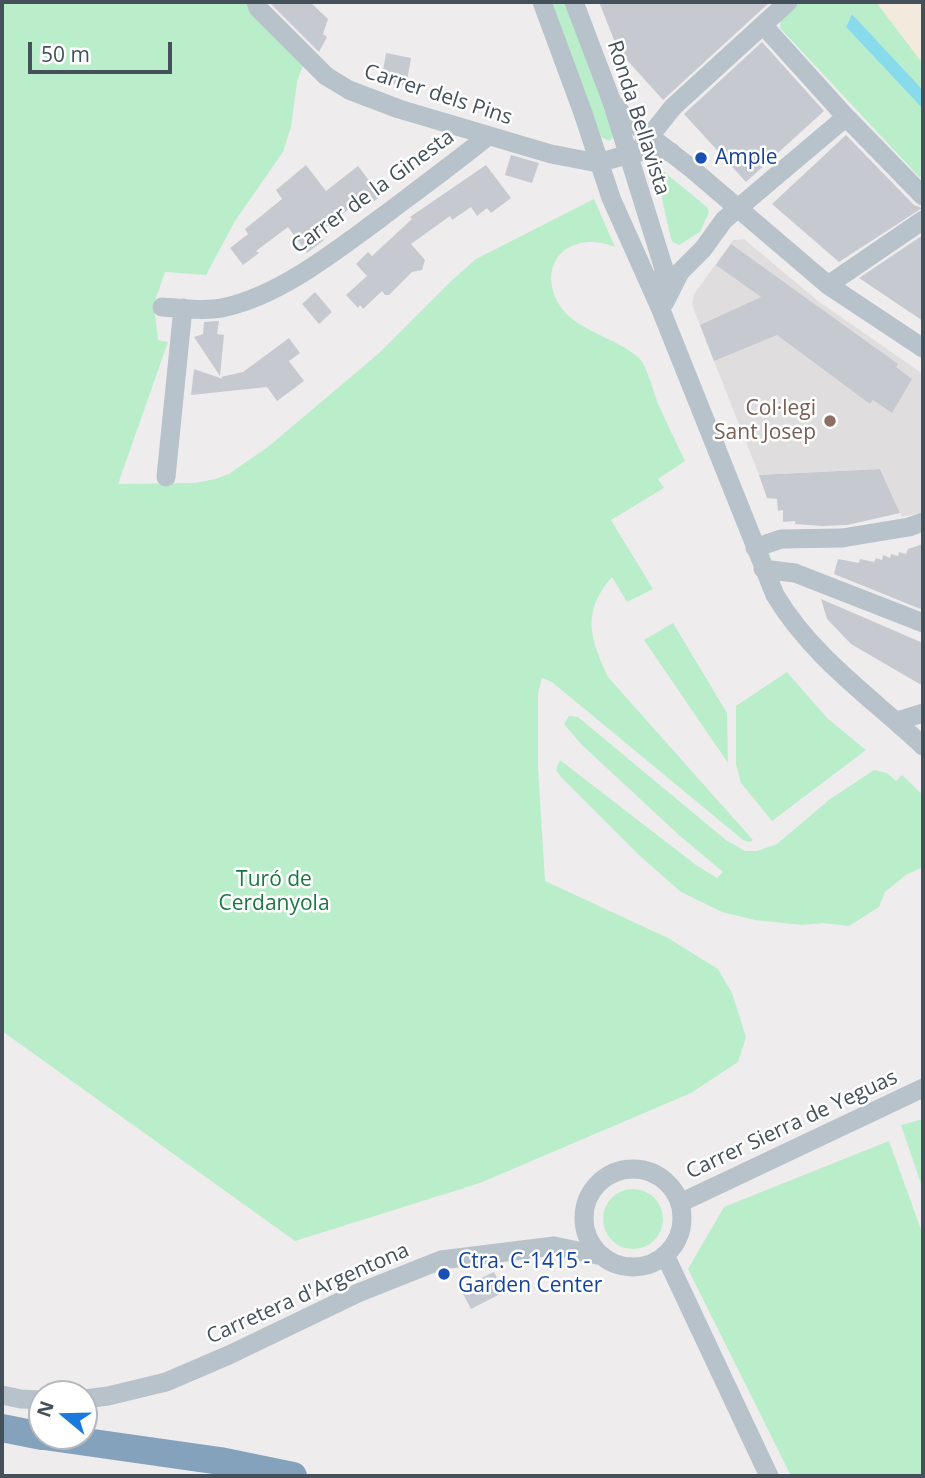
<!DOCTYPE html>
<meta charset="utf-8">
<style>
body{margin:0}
#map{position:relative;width:925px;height:1478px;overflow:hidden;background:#efeced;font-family:"Open Sans",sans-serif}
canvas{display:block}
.frame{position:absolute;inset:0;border:4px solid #45515a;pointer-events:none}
.north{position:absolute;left:28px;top:1380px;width:70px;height:70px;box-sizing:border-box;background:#fff;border:2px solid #b5b9bd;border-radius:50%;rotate:289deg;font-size:19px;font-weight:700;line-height:28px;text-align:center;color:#45515a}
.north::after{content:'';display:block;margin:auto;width:24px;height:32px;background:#1a79dc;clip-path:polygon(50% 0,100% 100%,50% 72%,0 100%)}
.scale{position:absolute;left:28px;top:42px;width:144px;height:32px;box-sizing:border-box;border:4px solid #45515a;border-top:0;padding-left:9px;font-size:21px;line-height:24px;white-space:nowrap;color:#45515a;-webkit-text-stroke:5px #fff;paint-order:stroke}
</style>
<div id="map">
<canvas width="925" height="1478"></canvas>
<div class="frame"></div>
<div class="north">N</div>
<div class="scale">50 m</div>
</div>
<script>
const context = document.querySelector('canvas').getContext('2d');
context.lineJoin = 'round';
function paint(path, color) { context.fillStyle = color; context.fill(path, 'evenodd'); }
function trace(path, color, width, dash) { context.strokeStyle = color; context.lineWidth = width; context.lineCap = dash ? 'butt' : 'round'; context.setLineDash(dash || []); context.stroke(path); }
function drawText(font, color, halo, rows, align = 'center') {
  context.font = font + ' "Open Sans",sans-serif'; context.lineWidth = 5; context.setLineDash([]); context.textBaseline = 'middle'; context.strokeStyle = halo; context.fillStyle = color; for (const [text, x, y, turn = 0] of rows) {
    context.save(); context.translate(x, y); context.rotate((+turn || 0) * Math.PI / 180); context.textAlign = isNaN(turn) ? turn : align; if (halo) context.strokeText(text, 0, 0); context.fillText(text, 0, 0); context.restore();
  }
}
paint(new Path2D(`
 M 744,239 L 818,301 L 923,374 L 923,512 L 902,517 L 880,469 L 759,475 L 692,305 L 694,294 L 733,240 Z`), '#e0dddf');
paint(new Path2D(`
 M 2,2 L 248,2 L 303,65 L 297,82 L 291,127 L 283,152 L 235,221 L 206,275 L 165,272 L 154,304 L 158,340 L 168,342 L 118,484 L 195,483 L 215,479 L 229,474 L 269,446 L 378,354 L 451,281 L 476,259 L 594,199 L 615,247 C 571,229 535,262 559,304 C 573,330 618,338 639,358 C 648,367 654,395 660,408 C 668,426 677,444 685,461 L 658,479 L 664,488 L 611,520 L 653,589 L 627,602 L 612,577 C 581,612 590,638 608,677 L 753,840 L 749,842 L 743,840 L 552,682 L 542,678 L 538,693 L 538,767 L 545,881 L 668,938 L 718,969 L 732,993 L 746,1037 L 738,1062 L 691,1093 L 480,1183 L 295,1241 L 2,1031 Z
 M 552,2 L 565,2 L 607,112 L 614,137 L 609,141 L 601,137 Z
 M 798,2 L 923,2 L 923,90 L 852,14 L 846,27 L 923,109 L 923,181 L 780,28 L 781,17 Z
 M 663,171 L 707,207 L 709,212 L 700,232 L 679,245 L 673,242 L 671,239 L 657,177 L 660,172 Z
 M 673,623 L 727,713 L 728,763 L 644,640 Z
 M 787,672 L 827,718 L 866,750 L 772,821 L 741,783 L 736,764 L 736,706 Z
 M 569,716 L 578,717 L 726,840 L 745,851 L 757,851 L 777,844 L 830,799 L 874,770 L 887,773 L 896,781 L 902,775 L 923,795 L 923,867 L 906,875 L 885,892 L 879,907 L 849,926 L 823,923 L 802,925 L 755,920 L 722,912 L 681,892 L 640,856 L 561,777 L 556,770 L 560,760 L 696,865 L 717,878 L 723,872 L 680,836 L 582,745 L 564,724 Z
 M 923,1119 L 923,1190 L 901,1125 Z
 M 889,1141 L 923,1235 L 923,1476 L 791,1476 L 688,1269 L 724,1207 Z
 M603 1219a30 30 0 1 1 60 0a30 30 0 1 1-60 0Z`), '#baeecb');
paint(new Path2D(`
 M 876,2 L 923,2 L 923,64 Z`), '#f1eadd');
paint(new Path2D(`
 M 852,14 L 923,90 L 923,109 L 846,27 Z`), '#87dbeb');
paint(new Path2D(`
 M 269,2 L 310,2 L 328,19 L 323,34 L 327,37 L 319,52 Z
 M 599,2 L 770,2 L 663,100 L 618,50 Z
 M 762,42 L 824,111 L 746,182 L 684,114 Z
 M 386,53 L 411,58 L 406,86 L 381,82 Z
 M 846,135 L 914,205 L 922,208 L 839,262 L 772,204 Z
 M 511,155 L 539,163 L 532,183 L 505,175 Z
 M 306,165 L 326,191 L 358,166 L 381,196 L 359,212 L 354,205 L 318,233 L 324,240 L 307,253 L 288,227 L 256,251 L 259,253 L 243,265 L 230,248 L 248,234 L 245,229 L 282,199 L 276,190 Z
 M 486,165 L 511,198 L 491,213 L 487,208 L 477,216 L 471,207 L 452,220 L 450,216 L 411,244 L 425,260 L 422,270 L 412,272 L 389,295 L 385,295 L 382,291 L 363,309 L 360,305 L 358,308 L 346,295 L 367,276 L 356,264 L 368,252 L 372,256 L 412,219 L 410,217 Z
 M 923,235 L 923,321 L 859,278 Z
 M 731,244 L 898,364 L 896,367 L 912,379 L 892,413 L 873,400 L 870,404 L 777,335 L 714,361 L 700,325 L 761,297 L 716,265 Z
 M 315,292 L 332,312 L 319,324 L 302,304 Z
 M 219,321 L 217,334 L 224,335 L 220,376 L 194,337 L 203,334 L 204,322 Z
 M 289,338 L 300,353 L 289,361 L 304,381 L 277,401 L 267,387 L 191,395 L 194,369 L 223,379 L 221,377 L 243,372 Z
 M 880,469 L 900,513 L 847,525 L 822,526 L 795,524 L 795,521 L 783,522 L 783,510 L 778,511 L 777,499 L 767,498 L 759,475 Z
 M 923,544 L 923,610 L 834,574 L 838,559 L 859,563 L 860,559 L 874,562 L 876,558 L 882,560 L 883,555 L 890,558 L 891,554 L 898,556 L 899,552 L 906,554 L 908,549 Z
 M 821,599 L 923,643 L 923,686 L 851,644 L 827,619 Z
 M 494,1272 L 504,1292 L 471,1309 L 460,1288 Z`), '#c6cad0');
trace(new Path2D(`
 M 256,2 L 258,8 L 326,76 L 349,90 L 399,109 L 551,154 L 598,163 L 633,153 L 654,150 L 671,152
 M 542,2 L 583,113 L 611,198 L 661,310 L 775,595 C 812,657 871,697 923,746
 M 574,2 L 612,102 L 664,269 L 661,305
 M 763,25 L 846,117 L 923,196
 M 612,102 L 624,116 L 692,169 L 828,285 L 923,348
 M 642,146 L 673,107 L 788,2
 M 828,285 L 923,220
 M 665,302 L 680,272 L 703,249 L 724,220 L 846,117
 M 162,307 C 183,308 205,312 226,307 C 281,294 333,253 378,220 C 415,192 452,165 488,136
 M 166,477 L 183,308
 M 755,548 L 781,539 L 842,538 L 909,527 L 923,522
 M 763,569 L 795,573 L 923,623
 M 897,721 L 923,713
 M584 1218a49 49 0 1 1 98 0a49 49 0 1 1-98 0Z
 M 680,1203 L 923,1088
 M 665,1255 L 769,1476
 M 2,1395 L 21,1399 L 42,1400
 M 84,1399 L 108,1396 L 166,1382 L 229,1355 L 358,1293 L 441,1260 L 554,1246 L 602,1256`), '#b8c2ca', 19);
trace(new Path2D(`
 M 2,1428 L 42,1436
 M 44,1436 L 220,1461 L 293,1476`), '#84a2bc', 28);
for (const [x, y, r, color] of [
 [701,158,7,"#1a4fb4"],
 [830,421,7,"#8d6e63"],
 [444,1274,7,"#1a4fb4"]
]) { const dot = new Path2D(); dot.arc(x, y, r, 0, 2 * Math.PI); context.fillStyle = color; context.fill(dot); trace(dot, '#fff', 2.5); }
drawText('21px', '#45515a', '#fff', [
 ["Carrer dels Pins",438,95,18],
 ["Ronda Bellavista",638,118,72],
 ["Carrer de la Ginesta",373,192,-36],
 ["Carrer Sierra de Yeguas",792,1125,-25],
 ["Carretera d'Argentona",308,1294,-24]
]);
drawText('21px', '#164399', '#fff', [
 ["Ample",715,158],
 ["Ctra. C-1415 -",458,1262],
 ["Garden Center",458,1286]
], 'left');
drawText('21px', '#785e54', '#fff', [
 ["Col·legi",816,409],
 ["Sant Josep",816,433]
], 'right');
drawText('21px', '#177a43', '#fff', [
 ["Turó de",274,880],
 ["Cerdanyola",274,904]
]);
</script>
